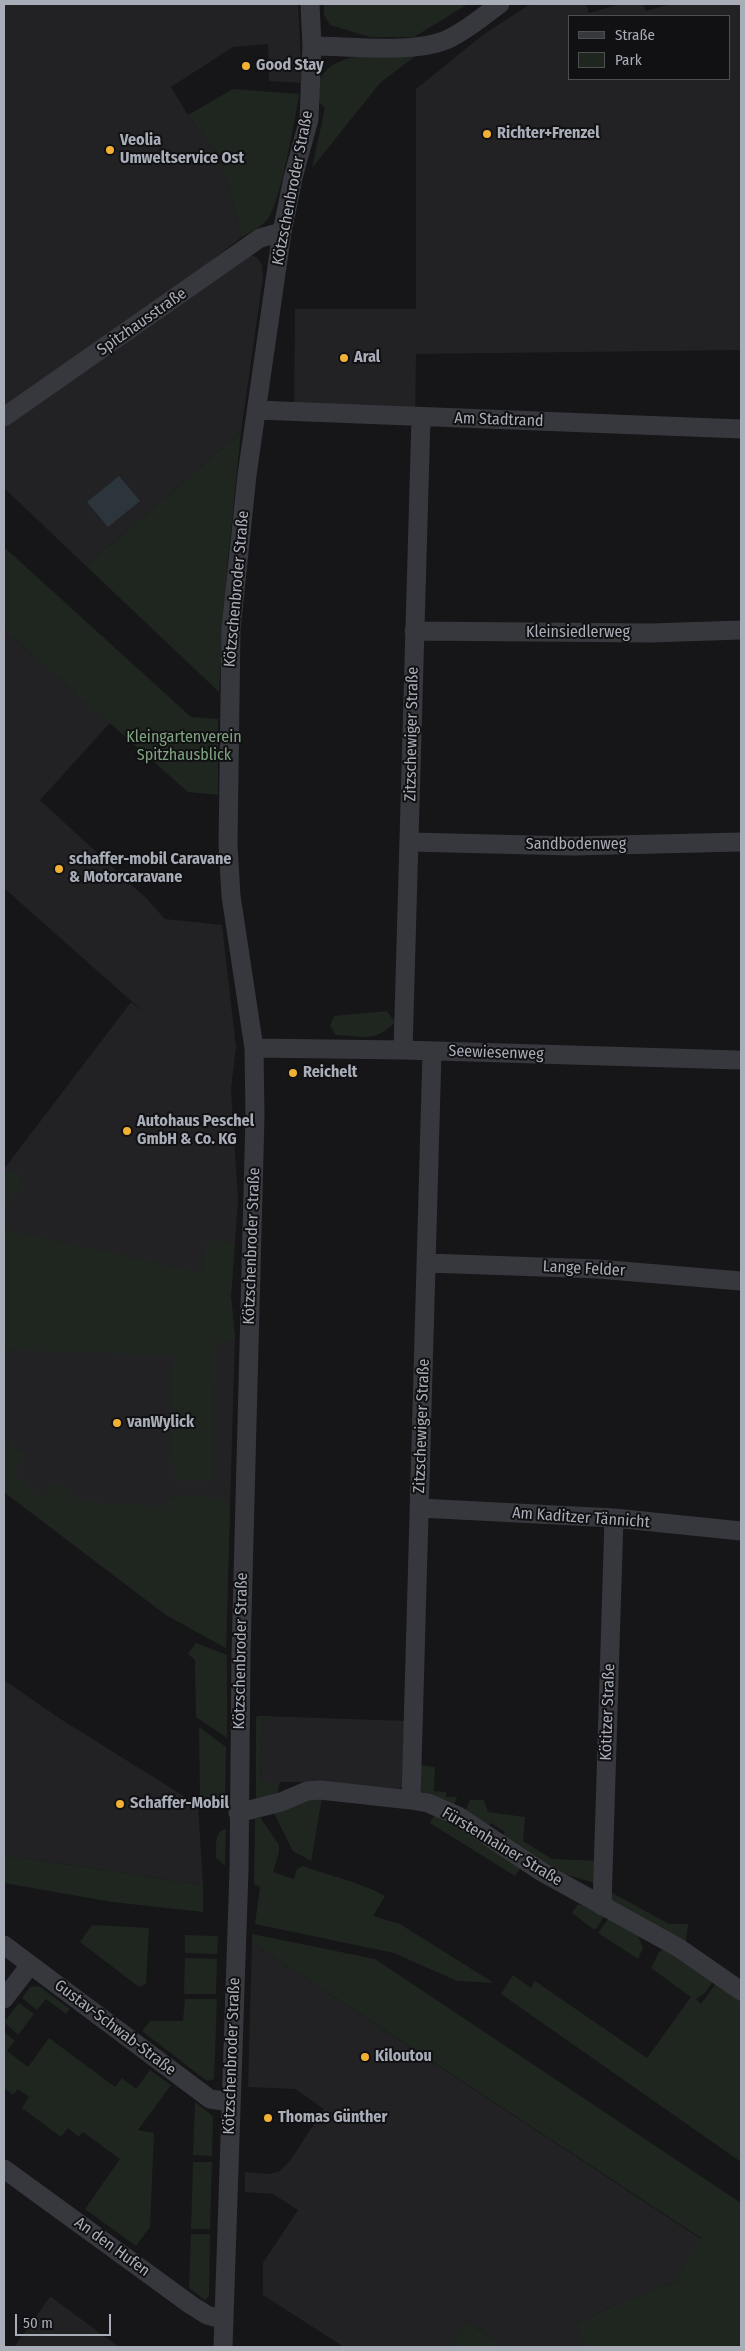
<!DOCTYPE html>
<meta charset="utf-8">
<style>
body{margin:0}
#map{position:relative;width:745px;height:2351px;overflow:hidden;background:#161618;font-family:"Fira Sans Condensed",sans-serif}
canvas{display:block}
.frame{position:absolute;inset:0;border:5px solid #a8adb8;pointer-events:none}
.legend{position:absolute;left:568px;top:15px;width:162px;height:65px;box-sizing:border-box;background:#111113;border:1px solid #4d4f55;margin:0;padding:6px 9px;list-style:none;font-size:15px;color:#a8adb8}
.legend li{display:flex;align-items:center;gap:10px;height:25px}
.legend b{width:25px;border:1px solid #4d4f55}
.scale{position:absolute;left:15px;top:2314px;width:96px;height:22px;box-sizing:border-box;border:2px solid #a8adb8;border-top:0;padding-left:6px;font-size:15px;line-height:18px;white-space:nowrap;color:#a8adb8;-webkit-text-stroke:4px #111113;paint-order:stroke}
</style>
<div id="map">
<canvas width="745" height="2351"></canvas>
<div class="frame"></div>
<ul class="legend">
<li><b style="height:6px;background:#37383d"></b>Straße</li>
<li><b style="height:14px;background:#1e261f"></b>Park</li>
</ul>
<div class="scale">50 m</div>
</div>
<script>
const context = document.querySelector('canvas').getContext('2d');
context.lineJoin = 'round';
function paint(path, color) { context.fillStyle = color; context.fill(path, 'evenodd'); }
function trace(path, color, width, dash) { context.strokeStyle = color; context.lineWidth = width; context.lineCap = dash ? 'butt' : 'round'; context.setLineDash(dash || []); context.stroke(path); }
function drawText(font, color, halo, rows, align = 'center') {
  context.font = font + ' "Fira Sans Condensed",sans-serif'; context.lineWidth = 4; context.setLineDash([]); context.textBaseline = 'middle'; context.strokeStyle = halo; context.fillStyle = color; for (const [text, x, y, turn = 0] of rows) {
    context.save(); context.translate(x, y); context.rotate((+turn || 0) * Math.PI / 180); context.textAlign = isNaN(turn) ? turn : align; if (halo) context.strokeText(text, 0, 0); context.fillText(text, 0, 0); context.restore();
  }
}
paint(new Path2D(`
 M 4,4 L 298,4 L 302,83 L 269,81 L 268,44 L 233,47 L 171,87 L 188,115 L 220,158 L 242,237 L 169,293 L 4,411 Z
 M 530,4 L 586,4 L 589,13 L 620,4 L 643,4 L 646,11 L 671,4 L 741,4 L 741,350 L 416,354 L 415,420 L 294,420 L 295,309 L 416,309 L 416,89 L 484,34 ZM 569,16 L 729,16 L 729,79 L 569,79 Z
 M 251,255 L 258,258 L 262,265 L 263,277 L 241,432 L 86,566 L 4,488 L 4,426 Z
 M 4,630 L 110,723 L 40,800 L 147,899 L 165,919 L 222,925 L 236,1047 L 231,1089 L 238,1200 L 231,1296 L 235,1335 L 226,1648 L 166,1615 L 4,1492 L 4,1169 L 131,1002 L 147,1015 L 4,888 Z
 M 4,1680 L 59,1718 L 198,1805 L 203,1885 L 4,1855 Z
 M 263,1716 L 407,1721 L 403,1787 L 393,1791 L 317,1782 L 260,1782 Z
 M 252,1943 L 701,2239 L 675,2282 L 634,2297 L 576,2323 L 585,2347 L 506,2347 L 467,2322 L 450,2347 L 344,2347 L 263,2295 L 263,2263 L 298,2210 L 273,2194 L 245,2192 L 245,2172 L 270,2174 L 280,2171 L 289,2162 L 324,2109 L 295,2089 L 248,2087 Z
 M 50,2297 L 51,2297 L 119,2347 L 14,2347 Z`), '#222225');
paint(new Path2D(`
 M 324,4 L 468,4 L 414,37 L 370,37 L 330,25 L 324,15 Z
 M 418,54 L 380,83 L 312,168 L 325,108 L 319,102 C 319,97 318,91 318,86 C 326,48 389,55 418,54 Z
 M 233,89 L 299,94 C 296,115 280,206 267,220 C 261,227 250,232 242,237 L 220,158 L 188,115 Z
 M 241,432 L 227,570 L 219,692 L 86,566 Z
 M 4,547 L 191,717 L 218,719 L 218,795 L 188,792 L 4,630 Z
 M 387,1011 L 395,1022 C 376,1043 362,1036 336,1035 L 330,1026 L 334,1016 Z
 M 4,1171 L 18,1172 L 21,1182 L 17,1192 L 9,1195 L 4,1217 Z
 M 4,1229 L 202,1273 L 206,1243 L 217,1240 L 235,1243 L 231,1296 L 235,1342 L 222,1341 L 216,1347 L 211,1481 L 180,1481 L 173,1474 L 174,1462 L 170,1461 L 173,1355 L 4,1350 Z
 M 4,1441 L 26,1456 L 13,1473 L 42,1499 L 57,1482 L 81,1502 L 166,1506 L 169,1500 L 177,1495 L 220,1498 L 230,1506 L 226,1648 L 166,1615 L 4,1492 Z
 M 196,1643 L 227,1655 L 227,1738 L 196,1717 L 195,1660 L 188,1654 Z
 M 258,1716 L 263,1716 L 260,1781 L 280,1782 L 277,1794 L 256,1801 L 256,1718 Z
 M 199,1727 L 226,1747 L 225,1803 L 200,1803 Z
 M 420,1765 L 435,1767 L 434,1791 L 446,1792 L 446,1797 L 457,1797 L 454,1805 L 420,1791 Z
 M 305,1798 L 322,1798 L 311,1861 L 293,1851 L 273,1811 Z
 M 470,1800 L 484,1800 L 488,1812 L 525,1817 L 523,1841 L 552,1859 L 600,1861 L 595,1883 L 541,1867 L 501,1839 L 505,1832 L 491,1823 L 486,1830 L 465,1812 Z
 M 435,1814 L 454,1823 L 521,1867 L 515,1876 L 430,1823 Z
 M 260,1817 L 279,1845 L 279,1852 L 273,1872 L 294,1879 L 297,1869 L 303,1866 C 330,1876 360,1882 385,1896 L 373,1916 L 400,1924 L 494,1983 L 457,1981 L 394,1953 L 255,1924 L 260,1887 L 254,1884 L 255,1819 Z
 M 226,1829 L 225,1866 L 216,1858 C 217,1848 213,1831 226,1829 Z
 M 4,1855 L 203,1885 L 203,1912 L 112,1902 L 4,1883 Z
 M 609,1891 L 669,1924 L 688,1924 L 686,1942 L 609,1902 Z
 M 578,1904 L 605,1915 L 596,1929 L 593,1929 L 572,1913 Z
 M 609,1918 L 636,1931 L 643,1948 L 638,1959 L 598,1933 Z
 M 92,1925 L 149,1928 L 146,1984 L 139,1987 L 80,1942 Z
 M 252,1934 L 375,1959 L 741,2203 L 741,2347 L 585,2347 L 576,2323 L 634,2297 L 675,2282 L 701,2238 L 252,1943 Z
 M 185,1935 L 218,1936 L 217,1954 L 185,1953 Z
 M 664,1949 L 714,1980 L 705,1993 L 696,1999 L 701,2004 L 717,1982 L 741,2000 L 741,2162 L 501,1994 L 513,1975 L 531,1988 L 535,1981 L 647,2058 L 691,1997 L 651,1968 L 659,1952 Z
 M 185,1958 L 217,1959 L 216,1994 L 184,1994 Z
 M 39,1986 L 70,2009 L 66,2014 L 46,1999 L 37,2010 L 22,1998 L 30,1987 Z
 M 185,1999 L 217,1999 L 214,2079 L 207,2081 L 142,2031 L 150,2021 L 183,2021 Z
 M 19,2003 L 34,2014 L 18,2035 L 4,2022 Z
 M 4,2032 L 15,2041 L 7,2051 L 28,2067 L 49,2038 L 115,2087 L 122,2078 L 136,2089 L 150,2070 L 171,2085 L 138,2130 L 154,2133 L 150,2227 L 136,2246 L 85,2209 L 120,2159 L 83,2132 L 79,2137 L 68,2128 L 61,2137 L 22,2108 L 29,2097 L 18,2089 L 13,2095 L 4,2088 Z
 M 195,2102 L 213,2116 L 212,2156 L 193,2155 Z
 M 193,2162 L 212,2162 L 210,2229 L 191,2229 Z
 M 191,2234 L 210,2234 L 209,2296 L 205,2300 L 189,2288 Z
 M 467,2322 L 506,2347 L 450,2347 Z`), '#1e261f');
paint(new Path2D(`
 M 119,476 L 140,501 L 108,527 L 87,502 Z`), '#2c353c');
trace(new Path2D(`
 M 312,46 C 350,46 412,54 446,40 C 465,32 483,16 500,4
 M 257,410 L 741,429
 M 4,417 L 260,238 L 282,232
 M 414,631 L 651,633 L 741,630
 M 410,842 L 573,846 L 741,842
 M 254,1048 L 403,1050 L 738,1060
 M 403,1050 L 421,417
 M 427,1263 L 598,1269 L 741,1281
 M 420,1508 L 614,1518 L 741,1531
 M 411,1800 L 432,1052
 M 238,1813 L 281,1802 L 307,1791 L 320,1790 L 411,1800 L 428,1803 L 458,1816 L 542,1872 L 679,1948 L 741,1991
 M 602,1906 L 614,1518
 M 4,1945 L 210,2099 L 231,2102
 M 4,1999 L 30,1965
 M 4,2169 L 191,2305 L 207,2315 L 224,2320
 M 223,2347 L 239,1870 L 241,1654 L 255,1116 L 254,1048 L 231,896 L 228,845 L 231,629 L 247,475 L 282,232 L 293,178 L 309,119 L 312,46 L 310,4`), '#37383d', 19);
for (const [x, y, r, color] of [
 [246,66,5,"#f2b134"],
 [487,134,5,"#f2b134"],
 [110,150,5,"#f2b134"],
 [344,358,5,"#f2b134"],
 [59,869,5,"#f2b134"],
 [293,1073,5,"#f2b134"],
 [127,1131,5,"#f2b134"],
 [117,1423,5,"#f2b134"],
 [120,1804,5,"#f2b134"],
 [365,2057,5,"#f2b134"],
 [268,2118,5,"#f2b134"]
]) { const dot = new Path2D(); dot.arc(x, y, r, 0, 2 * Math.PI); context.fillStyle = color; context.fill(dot); trace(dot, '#111113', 2); }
drawText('bold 16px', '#a8adb8', '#111113', [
 ["Good Stay",256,66],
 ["Richter+Frenzel",497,134],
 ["Veolia",120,141],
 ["Umweltservice Ost",120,159],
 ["Aral",354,358],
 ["schaffer-mobil Caravane",69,860],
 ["& Motorcaravane",69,878],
 ["Reichelt",303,1073],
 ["Autohaus Peschel",137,1122],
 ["GmbH & Co. KG",137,1140],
 ["vanWylick",127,1423],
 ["Schaffer-Mobil",130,1804],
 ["Kiloutou",375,2057],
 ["Thomas Günther",278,2118]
], 'left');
drawText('16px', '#a8adb8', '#111113', [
 ["Kötzschenbroder Straße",293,188,-79],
 ["Spitzhausstraße",142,322,-35],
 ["Am Stadtrand",499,420,2],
 ["Kötzschenbroder Straße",237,589,-85],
 ["Kleinsiedlerweg",578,633],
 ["Zitzschewiger Straße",412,734,-89],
 ["Sandbodenweg",576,845],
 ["Seewiesenweg",496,1053,2],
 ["Kötzschenbroder Straße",252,1246,-88],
 ["Lange Felder",584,1269,3],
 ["Zitzschewiger Straße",422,1426,-88],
 ["Am Kaditzer Tännicht",581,1518,4],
 ["Kötzschenbroder Straße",241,1651,-89],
 ["Kötitzer Straße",608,1712,-88],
 ["Fürstenhainer Straße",502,1847,31],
 ["Gustav-Schwab-Straße",115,2028,37],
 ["Kötzschenbroder Straße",232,2056,-88],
 ["An den Hufen",112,2247,36]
]);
drawText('16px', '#7fa381', '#111113', [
 ["Kleingartenverein",184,738],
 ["Spitzhausblick",184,756]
]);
</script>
